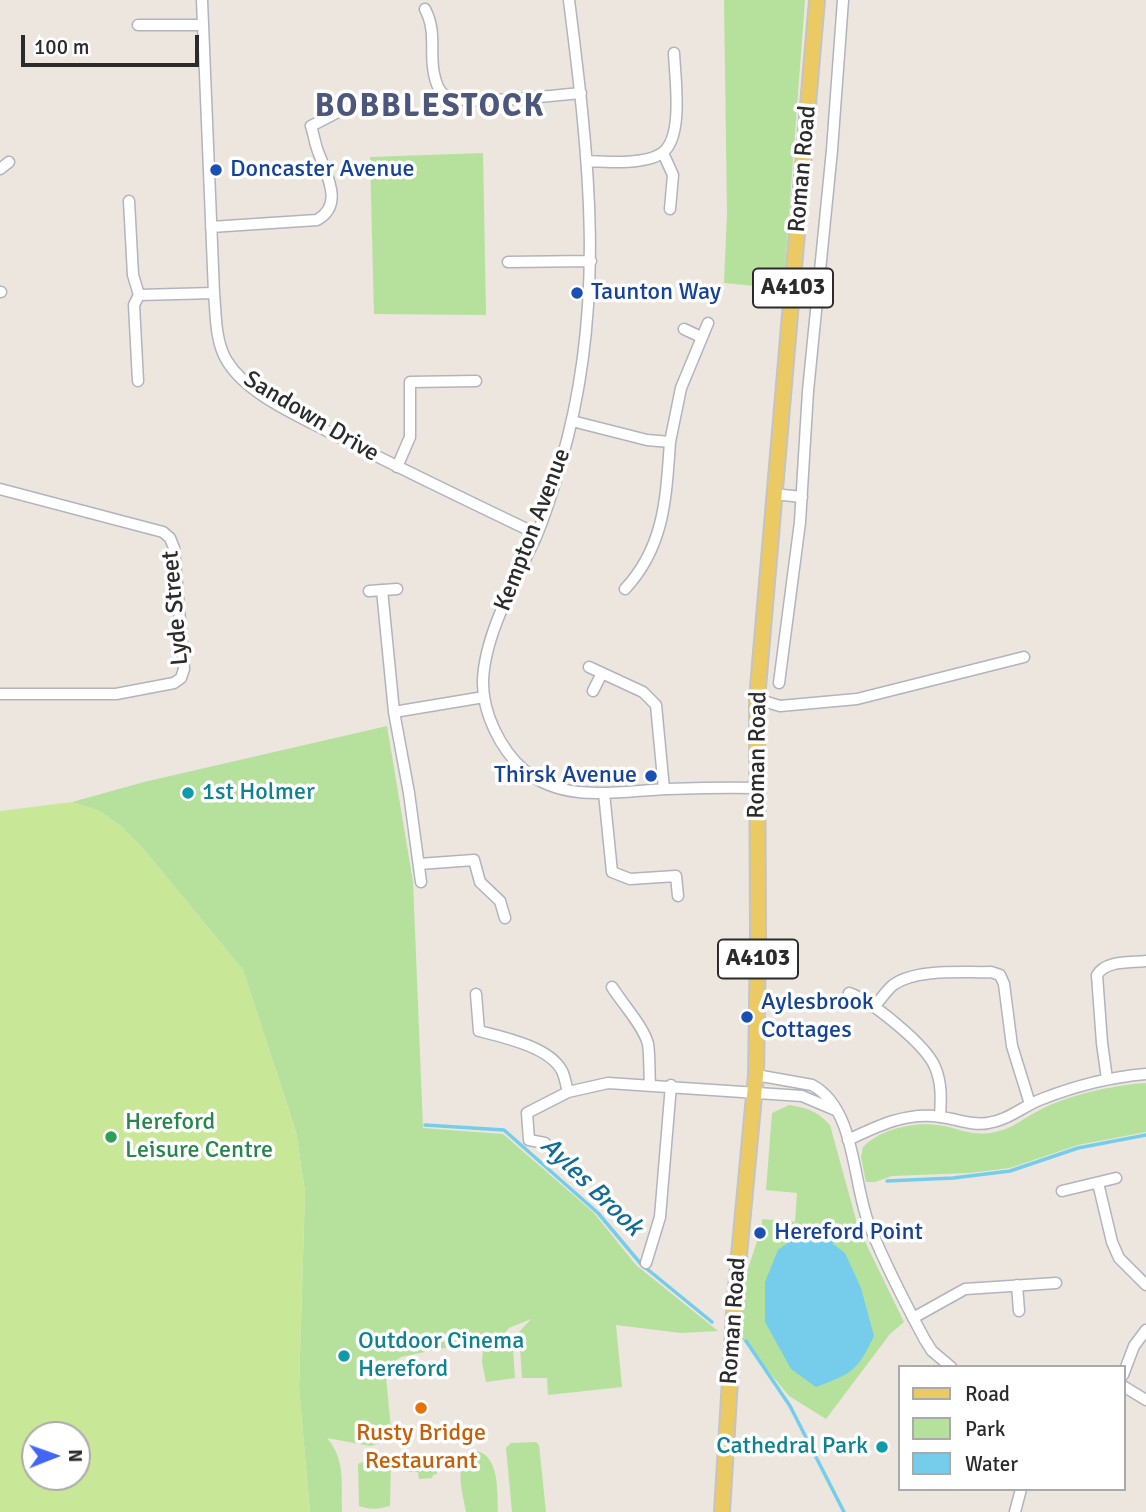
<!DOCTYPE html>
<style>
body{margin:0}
#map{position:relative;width:1146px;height:1512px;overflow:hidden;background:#ece6de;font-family:Signika,sans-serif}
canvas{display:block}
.legend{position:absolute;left:898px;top:1365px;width:228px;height:126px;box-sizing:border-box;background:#fff;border:2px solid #aaa;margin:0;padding:9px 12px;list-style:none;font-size:21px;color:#2b2b2b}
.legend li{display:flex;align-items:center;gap:14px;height:35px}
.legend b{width:35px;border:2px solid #aaa}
.north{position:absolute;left:21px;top:1421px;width:70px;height:70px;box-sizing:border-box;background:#fff;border:2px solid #aaa;border-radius:50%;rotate:89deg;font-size:19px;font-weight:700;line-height:28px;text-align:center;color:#2b2b2b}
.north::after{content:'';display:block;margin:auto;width:24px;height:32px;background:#4367f4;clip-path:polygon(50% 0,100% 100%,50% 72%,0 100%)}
.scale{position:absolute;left:21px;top:35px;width:178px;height:32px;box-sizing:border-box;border:4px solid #2b2b2b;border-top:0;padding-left:9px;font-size:21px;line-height:24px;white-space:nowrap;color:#2b2b2b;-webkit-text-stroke:5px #fff;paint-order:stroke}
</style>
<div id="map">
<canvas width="1146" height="1512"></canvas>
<ul class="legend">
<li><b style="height:9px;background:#ecca63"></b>Road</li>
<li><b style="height:19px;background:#b5e19c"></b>Park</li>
<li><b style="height:19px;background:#75cdeb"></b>Water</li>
</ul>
<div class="north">N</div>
<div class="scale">100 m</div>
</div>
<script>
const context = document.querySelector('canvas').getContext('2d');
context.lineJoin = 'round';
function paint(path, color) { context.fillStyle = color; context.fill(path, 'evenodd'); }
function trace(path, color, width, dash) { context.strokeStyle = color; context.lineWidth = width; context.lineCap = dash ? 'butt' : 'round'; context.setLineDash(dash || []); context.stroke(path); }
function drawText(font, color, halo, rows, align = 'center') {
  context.font = font + ' Signika,sans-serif'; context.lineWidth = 7; context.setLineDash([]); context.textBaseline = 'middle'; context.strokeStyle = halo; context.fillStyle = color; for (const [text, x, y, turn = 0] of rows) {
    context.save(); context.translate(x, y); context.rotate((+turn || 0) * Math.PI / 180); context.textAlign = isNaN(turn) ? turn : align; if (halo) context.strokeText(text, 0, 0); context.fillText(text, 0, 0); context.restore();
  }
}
paint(new Path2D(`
 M 724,0 L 805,0 L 785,268 L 759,281 L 756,286 L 724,283 L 727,214 Z
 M 483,153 L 486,315 L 374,314 L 370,157 Z
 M 387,726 L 413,882 L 423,1128 L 503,1134 L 594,1213 L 636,1265 L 718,1331 L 681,1333 L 616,1325 L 622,1387 L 548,1395 L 547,1378 L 522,1378 L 519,1332 L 531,1319 L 509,1328 L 502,1336 L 401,1357 L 390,1365 L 386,1377 L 392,1439 L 370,1446 L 327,1438 C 346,1460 341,1484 342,1512 L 310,1512 L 299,1388 L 305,1192 L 296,1132 L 243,970 L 146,852 L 122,827 L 99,811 L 72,802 L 144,782 Z
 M 1146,1083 L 1146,1132 L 1078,1145 L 1010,1168 L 969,1173 L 892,1176 L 875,1182 L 866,1182 L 861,1157 L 863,1147 C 881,1129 913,1122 938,1125 C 960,1128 970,1137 995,1132 C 1012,1129 1024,1118 1038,1111 C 1067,1095 1114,1085 1146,1083 Z
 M 789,1105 C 808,1108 817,1111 830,1125 L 858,1227 L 904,1322 L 890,1334 L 826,1419 L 789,1396 L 741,1338 L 745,1278 L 758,1238 L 762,1238 L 762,1219 L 795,1222 L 797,1193 L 766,1190 L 772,1113 Z
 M 507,1341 L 513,1349 L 515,1378 L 486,1382 L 482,1362 L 483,1349 Z
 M 536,1442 L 539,1445 L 546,1512 L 512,1512 L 506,1448 L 511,1443 Z
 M 476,1451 C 500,1455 497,1493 498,1512 L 466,1512 C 463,1493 451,1458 476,1451 Z
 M 418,1457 L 431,1458 L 436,1462 L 437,1474 L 433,1475 L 432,1478 L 419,1479 L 418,1472 L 403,1472 L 409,1461 Z
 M 371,1458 L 391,1460 L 390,1506 C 379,1509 370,1510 359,1506 L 358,1464 Z`), '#b5e19c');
paint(new Path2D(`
 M 72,802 L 99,811 L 122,827 L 146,852 L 243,970 L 296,1132 L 305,1192 L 299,1388 L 310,1512 L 0,1512 L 0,811 ZM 35,1435 L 77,1435 L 77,1477 L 35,1477 Z`), '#c8e898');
paint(new Path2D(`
 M 798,1235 L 821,1235 L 845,1253 L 861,1288 L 874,1336 C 857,1371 853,1373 816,1387 L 791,1369 L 765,1322 L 765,1282 L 778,1250 Z`), '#75cdeb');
trace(new Path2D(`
 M 425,1125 L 504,1130 L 598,1213 L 641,1264 L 712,1322
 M 887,1181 L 953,1178 L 1010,1171 L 1078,1148 L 1146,1135
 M 831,1242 L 845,1233 L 862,1236
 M 746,1341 L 790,1406 L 844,1512`), '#75cdeb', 3.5);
const minor = new Path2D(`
 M 202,0 L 214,293 C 216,314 215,342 227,361 C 247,394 297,415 331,433 C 399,468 468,501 537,534
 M 569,0 C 589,158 607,306 561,462 C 554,487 546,513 536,537 C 516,580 485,633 483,680 C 482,712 500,749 524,770 C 564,804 619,791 667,789 C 697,788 727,787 757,788
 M 425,9 C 438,34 428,54 435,78 C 437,85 439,92 446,96 C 462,107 557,95 581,93
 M 138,25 L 202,25
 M 663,153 L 673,175 L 670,209
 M 587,161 C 607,162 645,165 662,153 C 684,138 675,78 674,53
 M 0,169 L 9,162
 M 129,201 L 133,275 L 139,295 L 134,305 L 138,381
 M 211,227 L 317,220 C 344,205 327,176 319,154 C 315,145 314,135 311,126 L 340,111
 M 508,262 L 591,261
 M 0,292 L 1,292
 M 139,295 L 214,293
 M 684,329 L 701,337
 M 572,421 L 647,440 L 670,442 L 681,388 L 708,323
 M 397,467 L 410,437 L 410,382 L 476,381
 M 0,489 L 163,532 L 170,538 L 174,548 L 184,669 L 181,678 L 174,683 L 116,694 L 0,694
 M 774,494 L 802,497
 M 625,589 C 665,546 666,497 670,442
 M 382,590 L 394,712 L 409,793 L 421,882
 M 369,591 L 397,589
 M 589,667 L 643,692 L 656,705 L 664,789
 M 779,683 L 800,522 L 808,391 L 832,150 L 843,0
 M 593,691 L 602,673
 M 757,699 L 780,706 L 857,699 L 1024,657
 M 394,712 L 484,697
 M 604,793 L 612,872 L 630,879 L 676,876 L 678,896
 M 419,864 L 474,860 L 480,882 L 500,901 L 505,918
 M 612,987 C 622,1003 644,1027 648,1044 C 650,1057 649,1071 650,1084
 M 849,993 C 872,1001 926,1045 935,1067 C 942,1083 941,1100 940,1116
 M 476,994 L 479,1031 C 503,1037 550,1047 562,1071 C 565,1077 566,1085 568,1092
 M 875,1006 C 881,999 886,991 893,985 C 916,968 964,973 991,972 L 1000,975 L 1004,984 L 1012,1046 L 1030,1104
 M 756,1075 L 812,1085 C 857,1109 852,1185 870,1227 C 886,1266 905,1303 925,1340 L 932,1351 L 951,1367
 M 1107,1079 L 1102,1043 L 1097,975 C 1106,960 1130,963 1146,961
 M 848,1140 C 877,1126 908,1111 941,1117 C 957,1119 972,1126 988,1123 C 1009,1120 1023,1106 1042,1099 C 1075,1086 1110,1077 1146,1074
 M 545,1143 L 529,1140 L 527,1113 L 568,1092 L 608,1083 L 802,1096 L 835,1110
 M 1098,1183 L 1112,1242 L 1119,1258 L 1146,1285
 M 1062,1191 L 1116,1178
 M 646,1263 L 660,1217 L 671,1085
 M 1017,1285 L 1019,1311
 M 913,1318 L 965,1289 L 1056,1283
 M 1123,1375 L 1134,1346 L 1146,1330
 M 1123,1386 L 1146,1400
 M 1015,1512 L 1021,1489`);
const primary = new Path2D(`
 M 722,1512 L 735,1298 L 756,1075 L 758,937 L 757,699 L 817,0`);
trace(minor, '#b1b4be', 13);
trace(primary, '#c4c4c4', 18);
trace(minor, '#fff', 10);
trace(primary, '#ecca63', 14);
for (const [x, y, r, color] of [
 [216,170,7,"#1a4fb4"],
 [577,293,7,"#1a4fb4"],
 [651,776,7,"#1a4fb4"],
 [188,793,7,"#0f9aa8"],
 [747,1017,7,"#1a4fb4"],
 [111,1137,7,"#2e9e5b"],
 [760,1233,7,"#1a4fb4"],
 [344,1356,7,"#0f9aa8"],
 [421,1408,7,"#e8710a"],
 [882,1447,7,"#0f9aa8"]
]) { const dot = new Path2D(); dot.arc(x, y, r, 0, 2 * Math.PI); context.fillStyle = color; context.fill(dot); trace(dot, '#fff', 2.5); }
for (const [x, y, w] of [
 [793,288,80],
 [758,959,80]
]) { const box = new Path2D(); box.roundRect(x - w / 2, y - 19.5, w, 39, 5); context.fillStyle = '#fff'; context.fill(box); trace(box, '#2b2b2b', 2); }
drawText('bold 23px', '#2b2b2b', null, [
 ["A4103",793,288],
 ["A4103",758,959]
]);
drawText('24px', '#2b2b2b', '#fff', [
 ["Roman Road",803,169,-85],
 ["Sandown Drive",311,417,31],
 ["Kempton Avenue",533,530,-69],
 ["Lyde Street",176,608,-95],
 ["Roman Road",758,755,-89],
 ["Roman Road",734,1321,-86]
]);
drawText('24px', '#164399', '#fff', [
 ["Doncaster Avenue",230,170],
 ["Taunton Way",591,293],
 ["Thirsk Avenue",637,776,"right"],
 ["Aylesbrook",761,1003],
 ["Cottages",761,1031],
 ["Hereford Point",774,1233]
], 'left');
drawText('24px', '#0d838f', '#fff', [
 ["1st Holmer",202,793],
 ["Outdoor Cinema",358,1342],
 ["Hereford",358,1370],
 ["Cathedral Park",868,1447,"right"]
], 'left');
drawText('24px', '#27864d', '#fff', [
 ["Hereford",125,1123],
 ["Leisure Centre",125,1151]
], 'left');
drawText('24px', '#c56008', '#fff', [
 ["Rusty Bridge",421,1434],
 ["Restaurant",421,1462]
]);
drawText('italic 26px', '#126c98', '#fff', [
 ["Ayles Brook",591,1187,44]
]);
context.letterSpacing = '2px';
drawText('bold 32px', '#4d567b', '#fff', [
 ["BOBBLESTOCK",430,108]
]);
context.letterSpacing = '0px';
</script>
